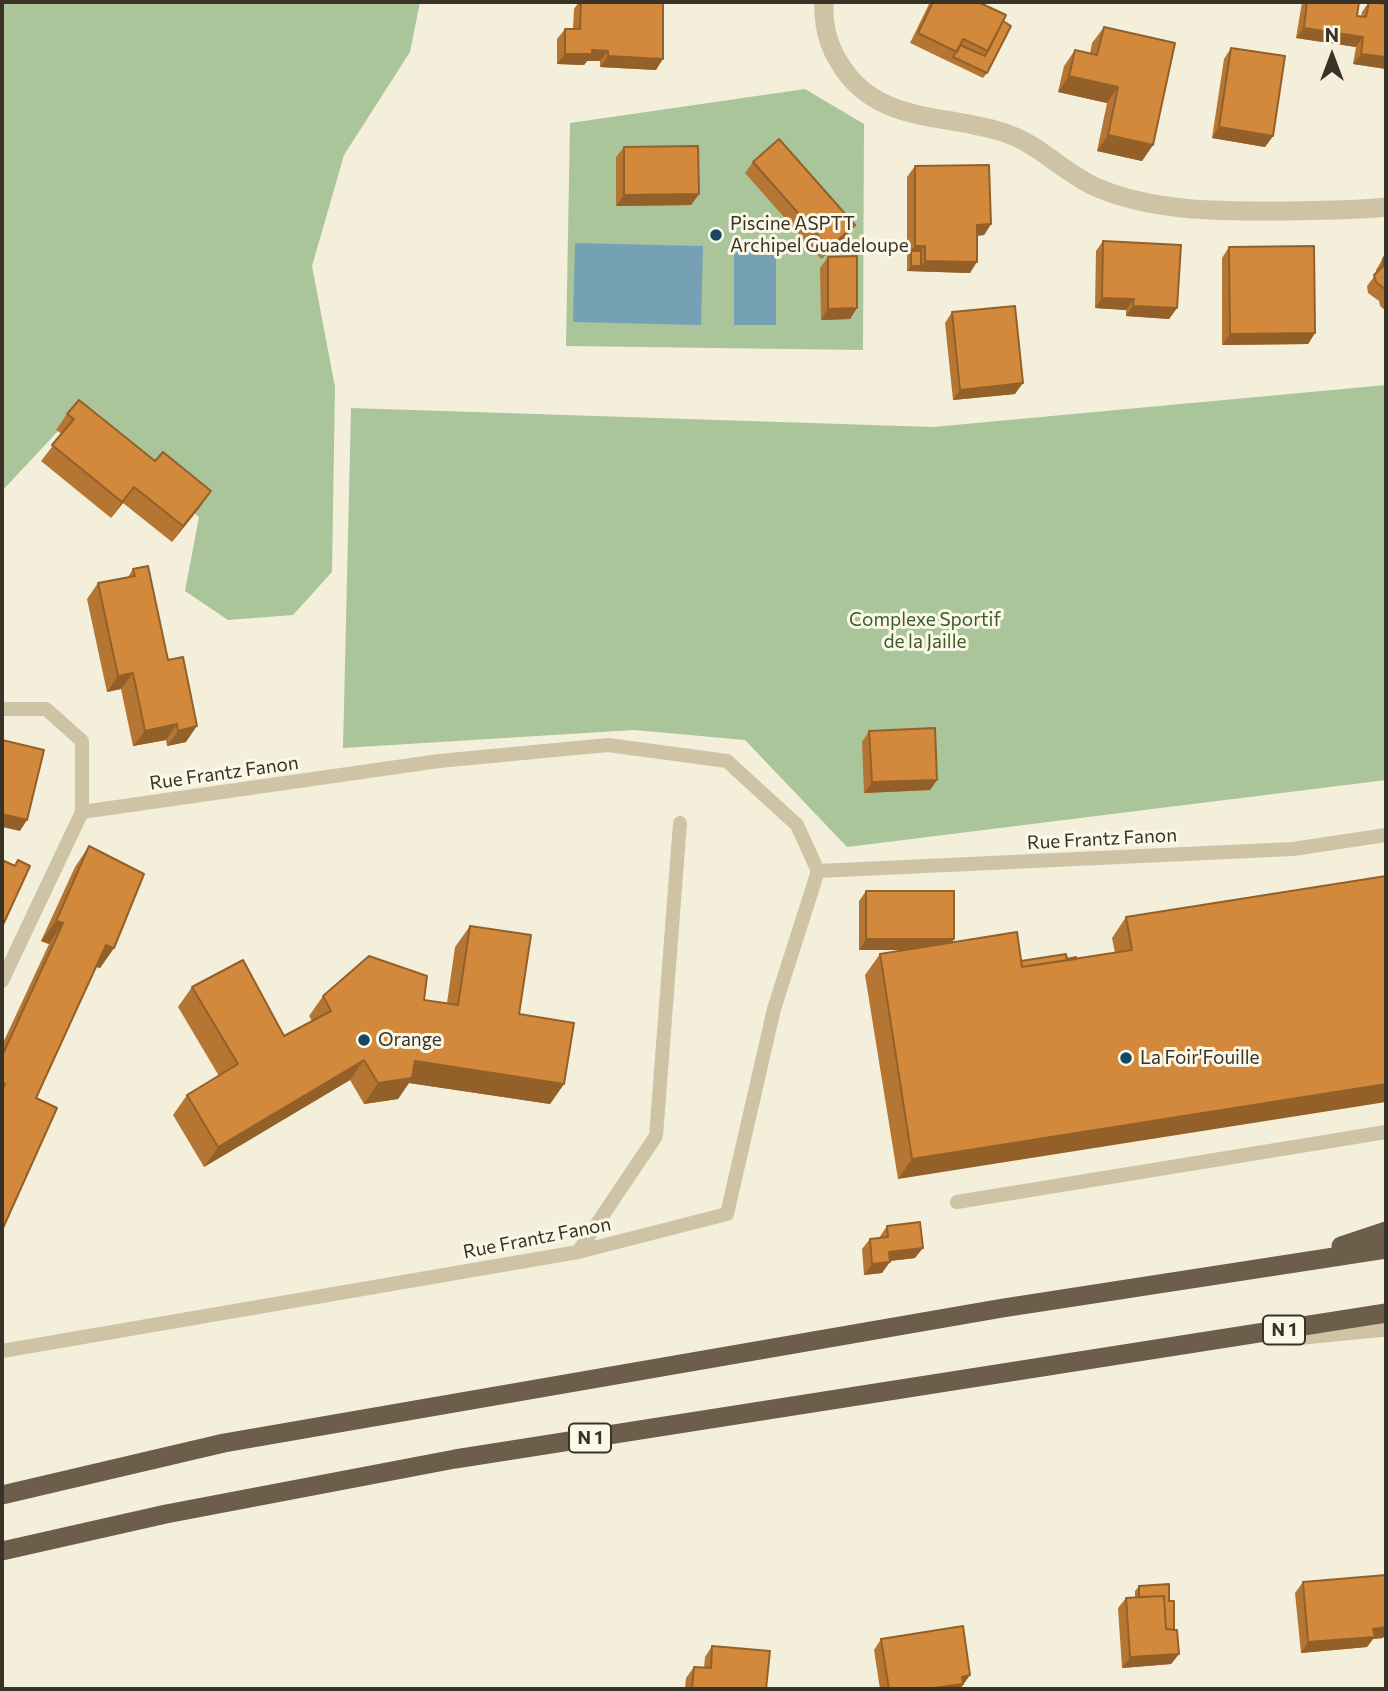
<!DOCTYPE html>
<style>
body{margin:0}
#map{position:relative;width:1388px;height:1691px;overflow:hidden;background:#f4efdb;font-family:Commissioner,sans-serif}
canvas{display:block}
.frame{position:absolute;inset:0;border:4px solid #393227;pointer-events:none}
.north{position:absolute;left:1297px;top:21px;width:70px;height:70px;-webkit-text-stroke:5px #fbf8e8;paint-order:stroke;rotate:0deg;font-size:19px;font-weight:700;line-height:28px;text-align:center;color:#393227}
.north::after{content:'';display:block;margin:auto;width:24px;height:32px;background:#393227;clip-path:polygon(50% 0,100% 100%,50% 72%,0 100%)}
</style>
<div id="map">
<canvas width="1388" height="1691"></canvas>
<div class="frame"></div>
<div class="north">N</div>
</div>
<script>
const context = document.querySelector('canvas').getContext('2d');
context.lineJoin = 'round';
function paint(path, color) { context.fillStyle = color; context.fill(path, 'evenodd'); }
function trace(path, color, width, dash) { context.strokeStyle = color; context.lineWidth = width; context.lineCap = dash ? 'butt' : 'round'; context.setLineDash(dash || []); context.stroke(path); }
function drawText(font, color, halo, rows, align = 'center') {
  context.font = font + ' Commissioner,sans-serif'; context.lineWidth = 6; context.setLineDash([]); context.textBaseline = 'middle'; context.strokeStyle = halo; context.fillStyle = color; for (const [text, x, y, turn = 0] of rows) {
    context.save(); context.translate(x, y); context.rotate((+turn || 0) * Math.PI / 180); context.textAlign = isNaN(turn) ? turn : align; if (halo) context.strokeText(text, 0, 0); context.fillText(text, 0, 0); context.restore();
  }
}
paint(new Path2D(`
 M 2,2 L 420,2 L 410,52 L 344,155 L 312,266 L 335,387 L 332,572 L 293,615 L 228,620 L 185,591 L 199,517 L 73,415 L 2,491 Z
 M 805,89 L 864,124 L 863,350 L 566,346 L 570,123 Z
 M 1386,385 L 1386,780 L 847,847 L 745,740 L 634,730 L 343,748 L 351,408 L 933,427 Z`), '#aac599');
paint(new Path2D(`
 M 575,243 L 703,246 L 701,325 L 573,322 Z
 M 734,249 L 776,249 L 776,325 L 734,325 Z`), '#76a1b5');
trace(new Path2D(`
 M 2,709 L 46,709 L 82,741 L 82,812 L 2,981
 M 818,871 L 1293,849 L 1386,835
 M 957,1202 L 1386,1132
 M 578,1252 L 656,1136 L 680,823
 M 2,1351 L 578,1252 L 727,1214 L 774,1009 L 818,871 L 797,825 L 727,761 L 608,745 L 439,761 L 82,812`), '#cec3a5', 14);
trace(new Path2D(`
 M 824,2 C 823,24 827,43 839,62 C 875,124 942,113 1002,132 C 1039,143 1063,173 1098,188 C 1155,212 1220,211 1281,211 C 1316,210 1351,211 1386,207
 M 1294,1336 L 1386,1327`), '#cec3a5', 19);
trace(new Path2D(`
 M 1341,1246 L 1386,1231
 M 2,1495 L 224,1443 L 1003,1308 L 1386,1249
 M 2,1551 L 166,1514 L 455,1459 L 1386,1313`), '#6c5e4a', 19);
paint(new Path2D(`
 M 579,2 L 663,2 L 656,70 L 600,67 L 600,61 L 587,61 L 584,65 L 557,64 L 557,39 L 565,29 L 573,29 L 574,9 Z
 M 930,2 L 978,2 L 1003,21 L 987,73 L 983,78 L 910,43 Z
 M 1302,2 L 1359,2 L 1357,16 L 1361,16 L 1362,12 L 1369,2 L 1386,4 L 1386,69 L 1353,64 L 1356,47 L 1296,38 Z
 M 1104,27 L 1153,145 L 1142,161 L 1097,151 L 1107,103 L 1058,92 L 1064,66 L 1075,50 L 1090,54 L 1092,43 Z
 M 1231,48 L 1273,136 L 1265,147 L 1212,138 L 1224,59 Z
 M 624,147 L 699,194 L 691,205 L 616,206 L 616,157 Z
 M 753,162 L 847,236 L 821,259 L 745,173 Z
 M 915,166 L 991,224 L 984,235 L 977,236 L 970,273 L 907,271 L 907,177 Z
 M 1103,241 L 1177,308 L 1169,319 L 1126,316 L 1126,310 L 1095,308 L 1096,251 Z
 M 1229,247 L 1315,333 L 1308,344 L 1222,345 L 1222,258 Z
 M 1386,253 L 1386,311 L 1380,306 L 1379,301 L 1368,293 L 1367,286 L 1376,274 L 1376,270 Z
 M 828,257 L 857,308 L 850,319 L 821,320 L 820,268 Z
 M 952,312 L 1015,394 L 953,400 L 945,323 Z
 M 67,414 L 211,491 L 200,507 L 172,542 L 123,503 L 111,518 L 41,461 L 62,434 L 56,430 Z
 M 133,569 L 186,742 L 167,746 L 166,740 L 133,746 L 121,689 L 107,692 L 87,599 L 98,583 L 128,577 Z
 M 869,731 L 937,780 L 930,790 L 864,793 L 862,742 Z
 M 89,846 L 114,948 L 100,968 L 96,967 L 36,1098 L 2,1229 L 2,1045 L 49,944 L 41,941 L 75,867 Z
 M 1386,876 L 898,1179 L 865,975 L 880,954 L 907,950 L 859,950 L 859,901 L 866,891 L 954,939 L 952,943 L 1021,961 L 1076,959 L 1115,953 L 1112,938 L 1126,917 Z
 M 470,926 L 519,1014 L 564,1084 L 550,1104 L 409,1083 L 398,1099 L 364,1104 L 350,1080 L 204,1167 L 173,1115 L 187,1095 L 219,1076 L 178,1007 L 192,987 L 284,1036 L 312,1021 L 309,1016 L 323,996 L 424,1000 L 447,1003 L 455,947 Z
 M 887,1226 L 915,1258 L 890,1261 L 882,1273 L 864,1275 L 862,1249 L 870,1239 L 879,1238 Z
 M 1303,1582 L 1383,1638 L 1373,1639 L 1367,1647 L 1301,1653 L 1295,1593 Z
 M 1139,1586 L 1169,1601 L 1179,1654 L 1171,1664 L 1122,1668 L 1118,1608 L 1126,1598 L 1135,1597 L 1135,1591 Z
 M 881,1639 L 970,1675 L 960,1689 L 880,1689 L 874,1650 Z
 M 712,1646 L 766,1689 L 685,1689 L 686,1678 L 694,1667 L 704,1668 L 705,1657 Z`), '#b57633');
paint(new Path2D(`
 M 1304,28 L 1363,37 L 1356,47 L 1296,38 Z
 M 592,50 L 608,51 L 600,61 L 587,61 L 584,65 L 557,64 L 565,54 Z
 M 1361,54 L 1386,57 L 1386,69 L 1353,64 Z
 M 608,56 L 663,59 L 656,70 L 600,67 Z
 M 1069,76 L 1118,87 L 1107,103 L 1058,92 Z
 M 1219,127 L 1273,136 L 1265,147 L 1212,138 Z
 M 1108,135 L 1153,145 L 1142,161 L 1097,151 Z
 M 699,194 L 691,205 L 616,206 L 624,195 Z
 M 991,224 L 984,235 L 970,236 L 977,225 Z
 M 855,225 L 847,236 L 821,259 L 829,248 Z
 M 915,246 L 925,246 L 917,257 L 911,251 Z
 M 925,261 L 977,262 L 970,273 L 907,271 L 911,266 L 921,266 Z
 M 1102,298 L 1134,299 L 1126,310 L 1095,308 Z
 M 1133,306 L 1177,308 L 1169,319 L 1126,316 Z
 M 857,308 L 850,319 L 821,320 L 828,309 Z
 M 1315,333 L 1308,344 L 1222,345 L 1230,334 Z
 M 1023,383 L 1015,394 L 953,400 L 960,390 Z
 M 134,487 L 123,503 L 111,518 L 122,502 Z
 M 211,491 L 200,507 L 172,542 L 183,526 Z
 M 133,673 L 121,689 L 107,692 L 118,676 Z
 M 177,724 L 166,740 L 133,746 L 145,731 Z
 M 197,726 L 186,742 L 167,746 L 178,731 Z
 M 937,780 L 930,790 L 864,793 L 872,782 Z
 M 2,814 L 27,820 L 20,831 L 2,827 Z
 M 56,921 L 63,923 L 49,944 L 41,941 Z
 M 866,939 L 954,939 L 947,950 L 859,950 Z
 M 106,945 L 114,948 L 100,968 L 92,965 Z
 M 364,1060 L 350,1080 L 204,1167 L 218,1147 Z
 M 415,1061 L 564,1084 L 550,1104 L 409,1083 L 398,1099 L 364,1104 L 378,1083 Z
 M 1386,1084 L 1386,1102 L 898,1179 L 912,1159 Z
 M 923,1248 L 915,1258 L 881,1262 L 889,1252 Z
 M 890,1262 L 882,1273 L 864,1275 L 872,1264 Z
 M 1386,1627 L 1386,1634 L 1383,1638 L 1373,1639 L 1367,1647 L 1301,1653 L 1308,1642 L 1373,1629 Z
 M 1179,1654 L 1171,1664 L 1122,1668 L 1130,1657 Z
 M 970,1675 L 960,1689 L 927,1689 L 962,1677 Z`), '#946029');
const building = new Path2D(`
 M 581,2 L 663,2 L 663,59 L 608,56 L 608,51 L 592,50 L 592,54 L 565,54 L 565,29 L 580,29 Z
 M 933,2 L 978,2 L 1006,15 L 988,51 L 963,39 L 957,52 L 918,33 Z
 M 1307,2 L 1359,2 L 1357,16 L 1366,17 L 1369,2 L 1386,4 L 1386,57 L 1361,54 L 1363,37 L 1304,28 Z
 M 1003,21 L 1011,26 L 987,73 L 953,57 L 960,45 L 985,56 Z
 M 1104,27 L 1175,43 L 1153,145 L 1108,135 L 1118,87 L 1069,76 L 1075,50 L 1097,55 Z
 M 1231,48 L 1285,56 L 1273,136 L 1219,127 Z
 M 779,139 L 855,225 L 829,248 L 753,162 Z
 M 698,146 L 699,194 L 624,195 L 624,147 Z
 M 989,165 L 991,224 L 977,225 L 977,262 L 925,261 L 925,246 L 915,246 L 915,166 Z
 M 1103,241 L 1181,245 L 1177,308 L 1133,306 L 1134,299 L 1102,298 Z
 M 1314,246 L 1315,333 L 1230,334 L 1229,247 Z
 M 911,251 L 921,251 L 921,266 L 911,266 Z
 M 1386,254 L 1386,290 L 1376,282 L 1374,275 L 1383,266 L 1383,259 Z
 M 857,256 L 857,308 L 828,309 L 828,257 Z
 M 1015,306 L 1023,383 L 960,390 L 952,312 Z
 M 79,400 L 155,461 L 163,452 L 211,491 L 183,526 L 134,487 L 122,502 L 52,445 L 74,419 L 67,414 Z
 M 148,566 L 168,660 L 183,657 L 197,726 L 178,731 L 177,724 L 145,731 L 133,673 L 118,676 L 98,583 L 135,576 L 133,569 Z
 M 935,728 L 937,780 L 872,782 L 869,731 Z
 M 2,740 L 44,750 L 27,820 L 2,814 Z
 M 89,846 L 144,874 L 114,948 L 106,945 L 36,1098 L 57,1108 L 3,1228 L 2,1227 L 2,1090 L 5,1084 L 2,1082 L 2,1056 L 63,923 L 56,921 Z
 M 2,860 L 15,866 L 18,860 L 30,866 L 2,927 Z
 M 1386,876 L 1386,1084 L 912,1159 L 880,954 L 1017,932 L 1022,967 L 1132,950 L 1126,917 Z
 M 866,891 L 954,891 L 954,939 L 866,939 Z
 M 470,926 L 531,935 L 519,1014 L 574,1023 L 564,1084 L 415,1061 L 412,1078 L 378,1083 L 364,1060 L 218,1147 L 187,1095 L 238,1064 L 192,987 L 243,960 L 284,1036 L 331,1011 L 323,996 L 369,956 L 427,976 L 424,1000 L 458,1005 Z
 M 1066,954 L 1067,959 L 1076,957 L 1076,959 L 1022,967 L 1021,961 Z
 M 920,1222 L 923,1248 L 889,1252 L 890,1262 L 872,1264 L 870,1239 L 888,1237 L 887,1226 Z
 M 1386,1575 L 1386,1627 L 1373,1629 L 1375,1637 L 1308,1642 L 1303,1582 Z
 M 1169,1584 L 1169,1601 L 1174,1601 L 1174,1630 L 1166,1629 L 1164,1596 L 1139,1597 L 1139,1586 Z
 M 1164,1596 L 1166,1629 L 1177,1630 L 1179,1654 L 1130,1657 L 1126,1598 Z
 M 963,1626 L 970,1675 L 962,1677 L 963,1684 L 927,1689 L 889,1689 L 881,1639 Z
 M 712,1646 L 770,1651 L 766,1689 L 692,1689 L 694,1667 L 711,1668 Z`);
paint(building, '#d3893b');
trace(building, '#946029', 2);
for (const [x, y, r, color] of [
 [716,235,7,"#18475f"],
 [364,1040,7,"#18475f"],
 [1126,1058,7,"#18475f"]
]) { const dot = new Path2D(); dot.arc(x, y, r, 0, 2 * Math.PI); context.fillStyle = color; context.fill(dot); trace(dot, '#fbf8e8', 2.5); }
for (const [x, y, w] of [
 [1284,1330,42],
 [590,1438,42]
]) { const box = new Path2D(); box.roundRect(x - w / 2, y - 14.5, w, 29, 5); context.fillStyle = '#fbf8e8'; context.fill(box); trace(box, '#393227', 2); }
drawText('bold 18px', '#393227', null, [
 ["N 1",1284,1330],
 ["N 1",590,1438]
]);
drawText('19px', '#393227', '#fbf8e8', [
 ["Piscine ASPTT",730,224],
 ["Archipel Guadeloupe",730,246],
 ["Orange",378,1040],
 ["La Foir'Fouille",1140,1058]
], 'left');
drawText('19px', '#3a5a28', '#fbf8e8', [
 ["Complexe Sportif",925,620],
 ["de la Jaille",925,642]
]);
drawText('19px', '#393227', '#fbf8e8', [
 ["Rue Frantz Fanon",224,773,-8],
 ["Rue Frantz Fanon",1102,839,-3],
 ["Rue Frantz Fanon",537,1238,-11]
]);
</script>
